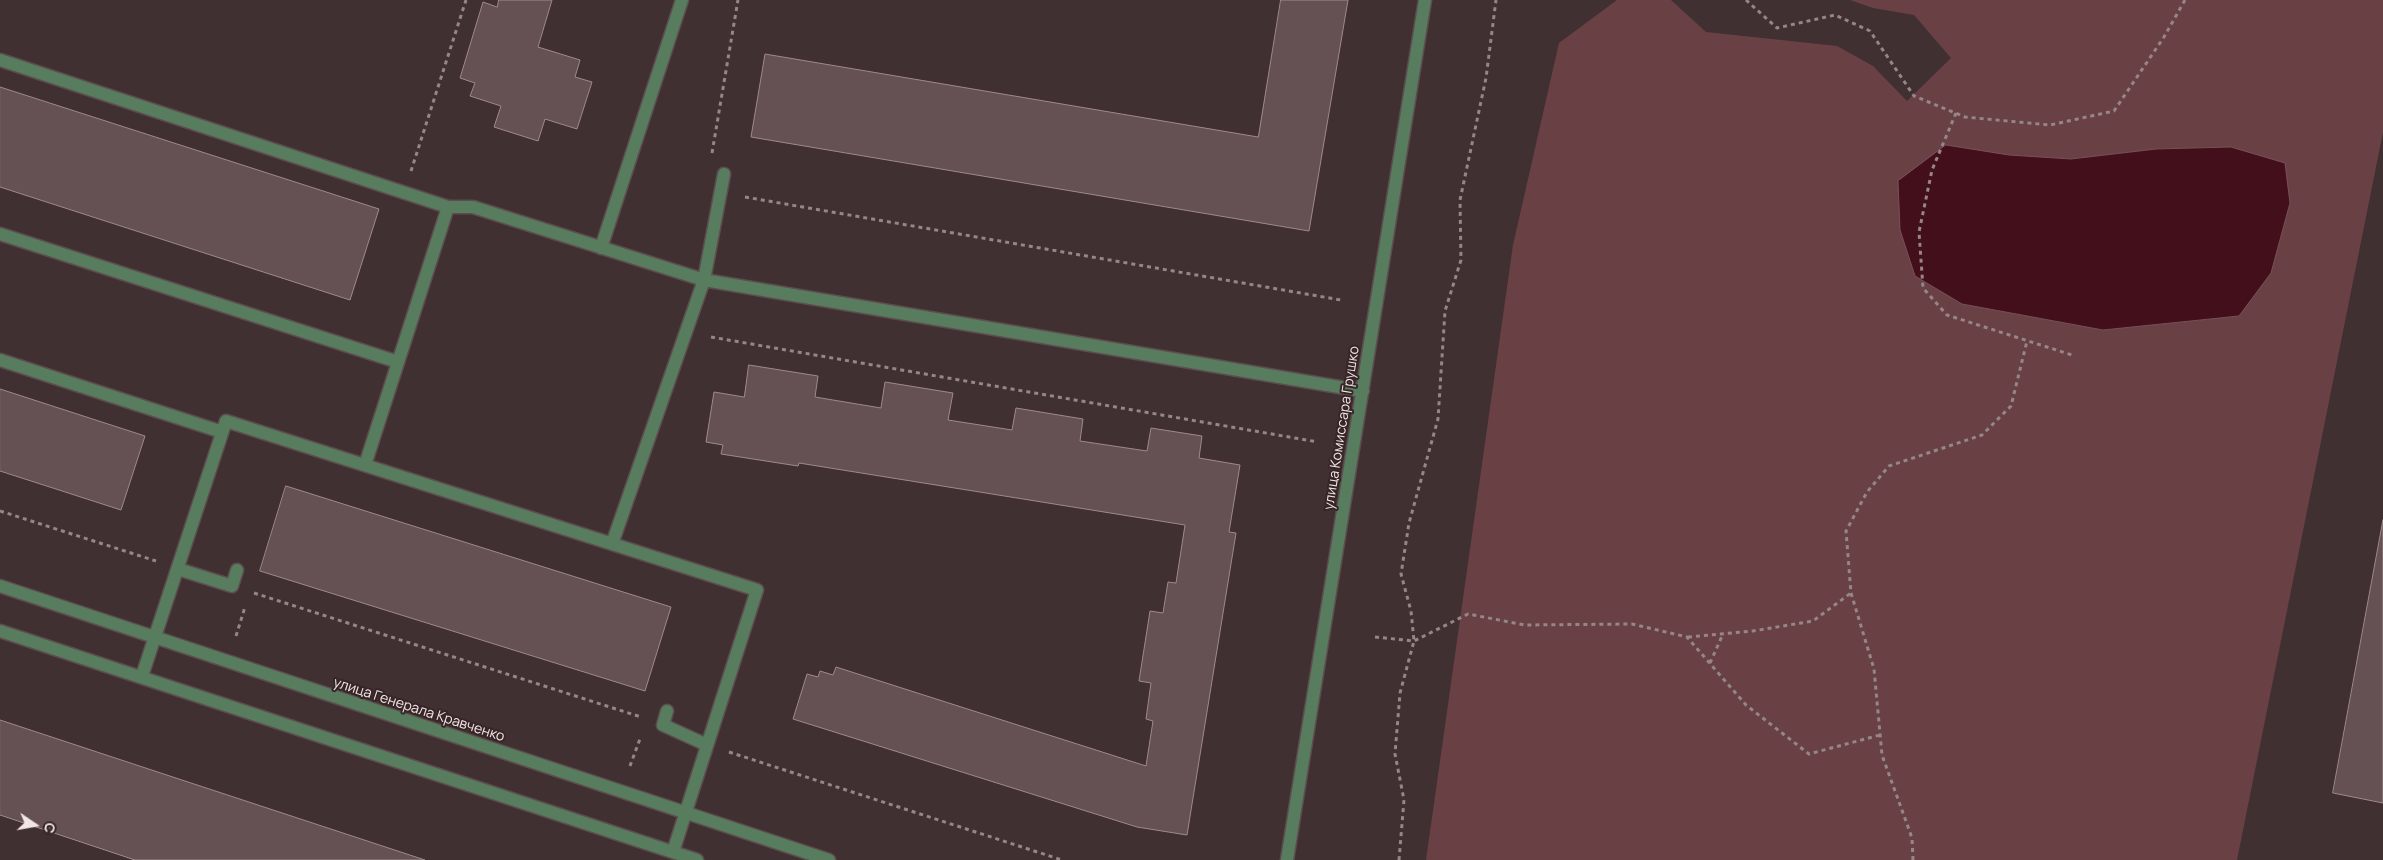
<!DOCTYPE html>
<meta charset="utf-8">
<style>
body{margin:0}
#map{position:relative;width:2383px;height:860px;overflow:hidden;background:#413031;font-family:Manrope,sans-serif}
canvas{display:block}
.north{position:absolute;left:10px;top:800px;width:50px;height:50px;-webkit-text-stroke:4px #372627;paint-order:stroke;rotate:102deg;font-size:14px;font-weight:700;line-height:20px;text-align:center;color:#f2e6e7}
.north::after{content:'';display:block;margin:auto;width:18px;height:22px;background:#f2e6e7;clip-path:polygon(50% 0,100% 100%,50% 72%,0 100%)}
</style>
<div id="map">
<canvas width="2383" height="860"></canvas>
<div class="north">С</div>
</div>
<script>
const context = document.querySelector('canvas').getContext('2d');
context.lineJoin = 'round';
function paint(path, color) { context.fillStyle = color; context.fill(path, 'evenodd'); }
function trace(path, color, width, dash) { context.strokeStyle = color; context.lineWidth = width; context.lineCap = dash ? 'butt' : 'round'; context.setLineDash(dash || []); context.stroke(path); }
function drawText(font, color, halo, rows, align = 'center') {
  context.font = font + ' Manrope,sans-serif'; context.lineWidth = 4; context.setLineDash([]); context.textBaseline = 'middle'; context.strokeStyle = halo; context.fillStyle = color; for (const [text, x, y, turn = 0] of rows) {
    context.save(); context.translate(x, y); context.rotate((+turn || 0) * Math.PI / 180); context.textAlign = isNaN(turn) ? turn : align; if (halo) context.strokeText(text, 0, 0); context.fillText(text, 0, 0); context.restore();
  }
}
paint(new Path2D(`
 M 1617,0 L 1671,0 L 1706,32 L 1837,46 L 1873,66 L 1907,101 L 1951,58 L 1914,15 L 1873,8 L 1850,0 L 2383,0 L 2383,132 L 2237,860 L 1426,860 L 1513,245 L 1559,43 ZM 2231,147 L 2239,316 L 2103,330 L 1962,304 L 2009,155 L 2071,159 L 2156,149 Z`), '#694145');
const water = new Path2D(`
 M 1946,145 L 2009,155 L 2071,159 L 2156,149 L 2231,147 L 2285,163 L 2290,203 L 2271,273 L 2239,316 L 2103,330 L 1962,304 L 1915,276 L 1900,230 L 1898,181 Z`);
paint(water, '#430f1a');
trace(water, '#785058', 1);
const building = new Path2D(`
 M 499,0 L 552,0 L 538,47 L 580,60 L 575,77 L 592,82 L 577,129 L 545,119 L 538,141 L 494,127 L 501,106 L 470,96 L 475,83 L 460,78 L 483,2 L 497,7 Z
 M 1281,0 L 1348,0 L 1309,231 L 751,137 L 765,54 L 1258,137 Z
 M 0,87 L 379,209 L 350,300 L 0,187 Z
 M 749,365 L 818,376 L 815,397 L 881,408 L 885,382 L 953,393 L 948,420 L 1012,430 L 1016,408 L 1083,419 L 1080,441 L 1147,451 L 1151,428 L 1202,436 L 1199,458 L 1240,465 L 1229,532 L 1236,533 L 1187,835 L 1137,827 L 793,719 L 807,674 L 818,677 L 820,671 L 833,675 L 836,667 L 1146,766 L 1153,721 L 1146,719 L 1151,683 L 1139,681 L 1150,611 L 1163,613 L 1168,582 L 1176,583 L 1185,525 L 799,463 L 798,466 L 721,454 L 723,445 L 706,442 L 714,392 L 744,397 Z
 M 0,389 L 145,436 L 121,510 L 0,471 Z
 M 286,486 L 671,607 L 645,691 L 260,571 Z
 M 2383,520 L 2383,803 L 2333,793 Z
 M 0,720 L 185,781 L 425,860 L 135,860 L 0,815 Z`);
paint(building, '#655153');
trace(building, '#9f898b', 1);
const minor = new Path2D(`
 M 0,60 L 448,207 L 473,207 L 704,280 L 1363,391
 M 0,234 L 398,362
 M 601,248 L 682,0
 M 0,360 L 222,432
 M 365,465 L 448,207
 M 612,544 L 704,280 L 724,174
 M 178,569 L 232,586 L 237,570
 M 0,586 L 829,860
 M 0,631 L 697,860
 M 142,676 L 226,421 L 757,590 L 673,852
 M 667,711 L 663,725 L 707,745
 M 1287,860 L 1425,0`);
trace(minor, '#5d4d4e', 15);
trace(new Path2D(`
 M 1746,0 L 1777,28 L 1835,15 L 1870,31 L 1914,96 L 1965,117 L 2050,125 L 2114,111 L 2164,37 L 2185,0
 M 1956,113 L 1932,170 L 1919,232 L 1923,288 L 1947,315 L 2072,355
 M 712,153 L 738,0
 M 411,171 L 466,0
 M 745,197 L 1341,300
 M 711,337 L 1318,442
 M 0,511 L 156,561
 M 254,593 L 641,717
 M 236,636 L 245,607
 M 1375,637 L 1414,641 L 1468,614 L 1525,625 L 1632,624 L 1687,637 L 1746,705 L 1809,754 L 1880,735
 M 1688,637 L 1753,631 L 1813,621 L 1851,593
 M 1710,663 L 1723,634
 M 729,752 L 1062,860
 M 630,766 L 641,736
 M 1399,860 L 1404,800 L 1395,754 L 1400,693 L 1414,641 L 1411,611 L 1401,574 L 1409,523 L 1438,419 L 1445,311 L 1461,260 L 1460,200 L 1486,78 L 1496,0
 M 1913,860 L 1912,838 L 1882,755 L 1874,669 L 1851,593 L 1846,531 L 1867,492 L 1889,466 L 1982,435 L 2011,406 L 2027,341`), '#958687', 3, [4, 4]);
trace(minor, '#577c5e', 12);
drawText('14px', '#f2e6e7', '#372627', [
 ["улица Комиссара Грушко",1342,428,-81],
 ["улица Генерала Кравченко",419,710,18]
]);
</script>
